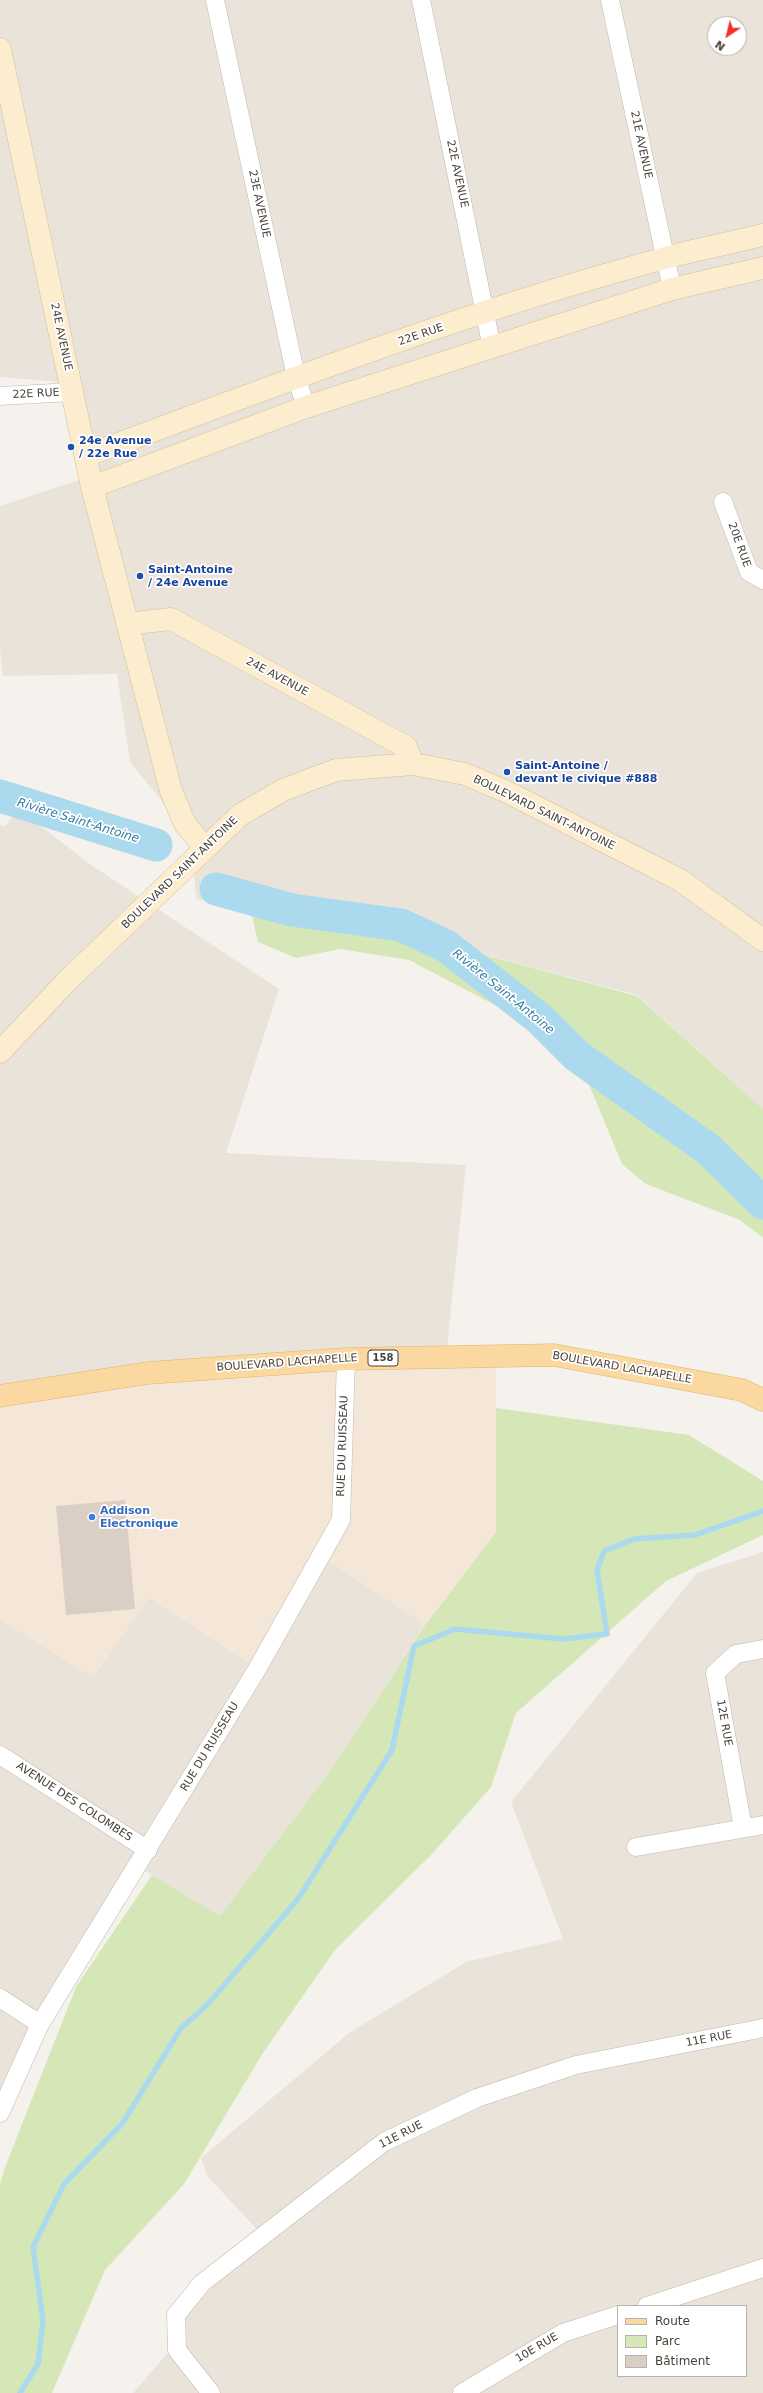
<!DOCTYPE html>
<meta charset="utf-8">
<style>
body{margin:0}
#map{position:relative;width:763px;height:2393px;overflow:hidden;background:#f5f1ec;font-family:"DejaVu Sans",sans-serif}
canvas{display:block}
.legend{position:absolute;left:617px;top:2305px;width:130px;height:72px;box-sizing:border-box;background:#fff;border:1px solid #b6b3b0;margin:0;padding:5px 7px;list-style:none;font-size:12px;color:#494239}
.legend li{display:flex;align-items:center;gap:8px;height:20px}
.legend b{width:20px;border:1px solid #b6b3b0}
.north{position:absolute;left:707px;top:16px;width:40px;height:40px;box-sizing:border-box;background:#fff;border:1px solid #b6b3b0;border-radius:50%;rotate:215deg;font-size:11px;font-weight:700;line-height:16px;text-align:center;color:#494239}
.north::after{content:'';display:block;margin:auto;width:14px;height:18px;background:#f13427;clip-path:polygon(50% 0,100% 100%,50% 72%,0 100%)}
</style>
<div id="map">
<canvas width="763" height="2393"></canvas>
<ul class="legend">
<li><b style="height:5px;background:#fad89f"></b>Route</li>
<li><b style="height:11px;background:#d5e7b7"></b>Parc</li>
<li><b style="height:11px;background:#d9cfc4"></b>Bâtiment</li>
</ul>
<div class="north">N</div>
</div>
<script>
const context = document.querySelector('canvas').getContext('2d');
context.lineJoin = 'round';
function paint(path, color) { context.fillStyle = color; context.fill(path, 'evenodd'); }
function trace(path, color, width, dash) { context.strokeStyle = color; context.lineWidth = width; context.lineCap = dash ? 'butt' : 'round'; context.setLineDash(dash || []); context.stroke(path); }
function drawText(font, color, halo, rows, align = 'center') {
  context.font = font + ' "DejaVu Sans",sans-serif'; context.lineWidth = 3.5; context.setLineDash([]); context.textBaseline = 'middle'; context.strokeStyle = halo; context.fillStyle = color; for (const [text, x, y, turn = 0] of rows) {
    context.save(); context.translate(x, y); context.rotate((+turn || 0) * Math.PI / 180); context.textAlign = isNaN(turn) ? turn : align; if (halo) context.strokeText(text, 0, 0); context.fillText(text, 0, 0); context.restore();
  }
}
paint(new Path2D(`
 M 0,0 L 763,0 L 763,1109 L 637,995 L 369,924 L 196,899 L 192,838 L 130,762 L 117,674 L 3,676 L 0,649 L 0,506 L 82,479 L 60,382 L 0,377 ZM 715,24 L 739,24 L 739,48 L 715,48 Z
 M 19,809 L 91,865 L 279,989 L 226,1153 L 466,1165 L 446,1357 L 0,1392 L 0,825 L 5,826 Z
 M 763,1552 L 763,2393 L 133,2393 L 173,2347 L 186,2304 L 266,2239 L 208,2177 L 201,2158 L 349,2033 L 466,1962 L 563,1939 L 511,1802 L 697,1573 ZM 618,2306 L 746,2306 L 746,2376 L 618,2376 Z
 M 321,1556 L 425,1624 L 330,1771 L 220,1916 L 129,1861 L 40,2016 L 0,2110 L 0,1619 L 93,1677 L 149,1597 L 253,1666 Z`), '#e9e3da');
paint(new Path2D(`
 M 446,1357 L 496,1369 L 496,1532 L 425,1624 L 321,1556 L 253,1666 L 149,1597 L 93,1678 L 0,1619 L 0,1393 Z`), '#f5e7d8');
paint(new Path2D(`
 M 250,907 L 369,924 L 637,996 L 763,1109 L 763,1238 L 740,1220 L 646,1184 L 622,1164 L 573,1046 L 409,960 L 340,949 L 296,958 L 258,942 Z
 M 496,1408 L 689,1435 L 763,1481 L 763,1535 L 666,1581 L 516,1713 L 491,1787 L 432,1854 L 335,1950 L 263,2053 L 184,2184 L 105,2270 L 52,2393 L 0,2393 L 0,2185 L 4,2170 L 76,1987 L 152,1875 L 220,1916 L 330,1771 L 425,1625 L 496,1532 Z`), '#d5e7b7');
trace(new Path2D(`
 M 20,2393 L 38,2364 L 43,2321 L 33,2247 L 64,2184 L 122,2124 L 181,2028 L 207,2005 L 298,1899 L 392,1750 L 414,1646 L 455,1629 L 563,1639 L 607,1634 L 597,1570 L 604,1551 L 634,1539 L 695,1535 L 763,1511`), '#abd9ee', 5.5);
trace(new Path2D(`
 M 0,796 L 156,845
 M 216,889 L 292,910 L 401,925 L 446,946 L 540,1019 L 577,1056 L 708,1149 L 763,1203`), '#abd9ee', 33);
paint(new Path2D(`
 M 125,1500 L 135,1609 L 66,1615 L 56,1506 Z`), '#d9cfc4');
const street = new Path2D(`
 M 215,0 L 296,377 L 306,407
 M 421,0 L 492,348
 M 610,0 L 672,289
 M 0,396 L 72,392
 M 723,502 L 749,572 L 763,580
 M 0,1755 L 148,1850
 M 743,1828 L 715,1673 L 736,1654 L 763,1649
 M 636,1847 L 763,1825
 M 0,1998 L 40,2024
 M 0,2113 L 40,2024 L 256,1671 L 341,1520 L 346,1359
 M 647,2306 L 763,2268
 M 211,2393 L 177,2350 L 176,2315 L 202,2283 L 384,2142 L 477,2098 L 576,2065 L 763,2028
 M 462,2393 L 563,2333 L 618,2315`);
const secondary = new Path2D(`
 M 0,49 L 92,487 L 171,791 L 185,824 L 205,848
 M 86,456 C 277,384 468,311 665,258 C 698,249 731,243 763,235
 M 92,487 L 306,407 L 672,289 L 763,268
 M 127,624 L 171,619 L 406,747 L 413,764
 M 0,1052 L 67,981 L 240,815 L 283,790 L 336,770 L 413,764 L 465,774 L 507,792 L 680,880 L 763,940`);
const primary = new Path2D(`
 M 0,1396 L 148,1373 L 346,1359 L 554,1355 L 742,1390 L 763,1400`);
trace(street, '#c0b8ae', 19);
trace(secondary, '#d3c09d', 23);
trace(primary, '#e0b46f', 23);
trace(street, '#fff', 18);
trace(secondary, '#fcedce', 22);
trace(primary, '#fad89f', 22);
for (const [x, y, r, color] of [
 [71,447,4,"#1a4fb4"],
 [140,576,4,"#1a4fb4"],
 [507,772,4,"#1a4fb4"],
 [92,1517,4,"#3f7fe0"]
]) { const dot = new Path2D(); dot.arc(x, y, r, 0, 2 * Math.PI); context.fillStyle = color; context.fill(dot); trace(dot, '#fff', 1.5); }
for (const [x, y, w] of [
 [383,1358,30]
]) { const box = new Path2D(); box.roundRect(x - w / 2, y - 8, w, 16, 3); context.fillStyle = '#fff'; context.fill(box); trace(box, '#494239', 1); }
drawText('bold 10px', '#494239', null, [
 ["158",383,1358]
]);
drawText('11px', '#494239', '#fff', [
 ["21E AVENUE",641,145,78],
 ["22E AVENUE",457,174,78],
 ["23E AVENUE",259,204,78],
 ["22E RUE",421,335,-19],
 ["24E AVENUE",61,337,78],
 ["22E RUE",36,394,-3],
 ["20E RUE",739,545,70],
 ["24E AVENUE",277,677,28],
 ["BOULEVARD SAINT-ANTOINE",544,813,26],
 ["BOULEVARD SAINT-ANTOINE",180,873,-44],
 ["BOULEVARD LACHAPELLE",287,1363,-4],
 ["BOULEVARD LACHAPELLE",622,1368,10],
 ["RUE DU RUISSEAU",343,1446,-88],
 ["12E RUE",724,1723,80],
 ["RUE DU RUISSEAU",210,1747,-59],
 ["AVENUE DES COLOMBES",74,1802,33],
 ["11E RUE",709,2039,-11],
 ["11E RUE",401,2135,-27],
 ["10E RUE",537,2348,-31]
]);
drawText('bold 11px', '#164399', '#fff', [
 ["24e Avenue",79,441],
 ["/ 22e Rue",79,454],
 ["Saint-Antoine",148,570],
 ["/ 24e Avenue",148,583],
 ["Saint-Antoine /",515,766],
 ["devant le civique #888",515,779]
], 'left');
drawText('bold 11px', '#366cbe', '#fff', [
 ["Addison",100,1511],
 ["Electronique",100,1524]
], 'left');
drawText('italic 12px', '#327ca2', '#fff', [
 ["Rivière Saint-Antoine",78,821,17],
 ["Rivière Saint-Antoine",503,992,39]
]);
</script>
